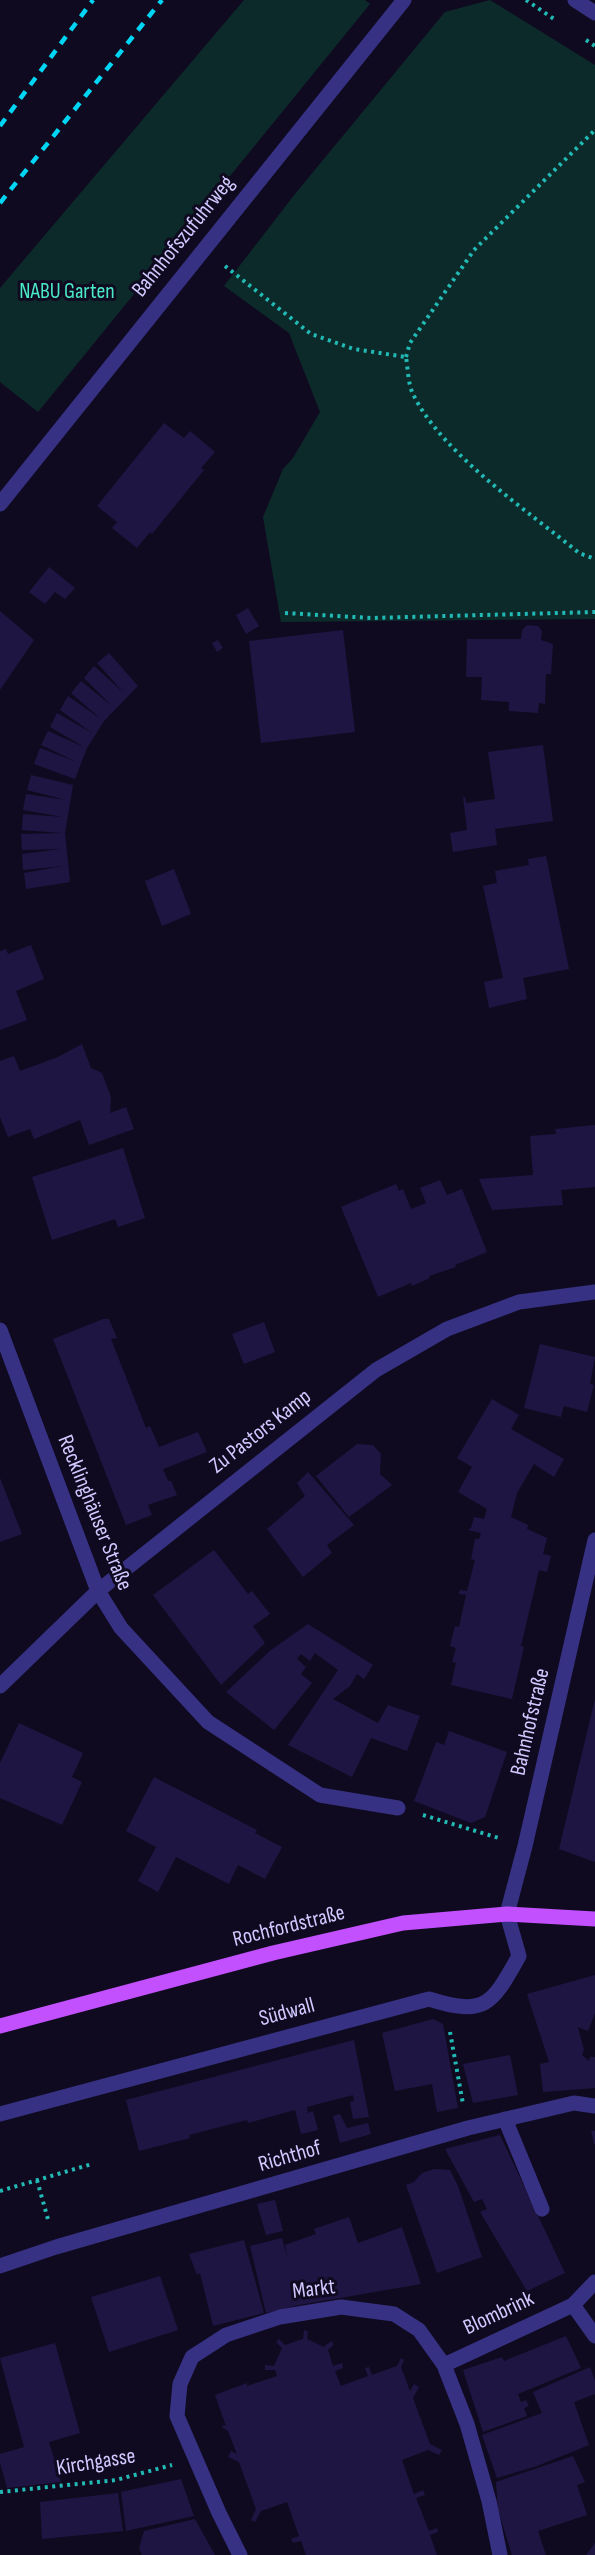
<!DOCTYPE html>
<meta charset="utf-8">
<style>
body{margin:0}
canvas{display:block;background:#0f0a20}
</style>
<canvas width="595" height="2555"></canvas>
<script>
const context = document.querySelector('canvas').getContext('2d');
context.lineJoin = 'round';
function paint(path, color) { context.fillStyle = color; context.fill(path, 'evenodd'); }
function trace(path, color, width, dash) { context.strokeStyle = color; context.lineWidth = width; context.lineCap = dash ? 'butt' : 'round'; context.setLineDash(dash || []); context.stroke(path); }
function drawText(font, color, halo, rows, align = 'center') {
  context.font = font + ' "Sofia Sans Condensed",sans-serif'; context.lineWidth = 6; context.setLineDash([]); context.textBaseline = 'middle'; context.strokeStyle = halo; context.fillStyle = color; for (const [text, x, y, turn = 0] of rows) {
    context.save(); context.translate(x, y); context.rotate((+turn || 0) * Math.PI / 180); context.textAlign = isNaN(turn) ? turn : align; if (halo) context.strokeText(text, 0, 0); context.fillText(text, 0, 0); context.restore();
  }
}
paint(new Path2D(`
 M 244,0 L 365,0 L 370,4 L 38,412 L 0,382 L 0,288 Z
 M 490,0 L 595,65 L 595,619 L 281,622 L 263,517 L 283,469 L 293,458 L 320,412 L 289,333 L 224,286 L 295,194 L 445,12 Z`), '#0d2a2a');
paint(new Path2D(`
 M 164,423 L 184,438 L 190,431 L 215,452 L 201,468 L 204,470 L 152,534 L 150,532 L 137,548 L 112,528 L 117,522 L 97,506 Z
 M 49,567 L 75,588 L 65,599 L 55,592 L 45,604 L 29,592 Z
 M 248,608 L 259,626 L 246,634 L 236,615 Z
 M 0,611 L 34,640 L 0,690 Z
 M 527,625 L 538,626 L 542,631 L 541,640 L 553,644 L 551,674 L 546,674 L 545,704 L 539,703 L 538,713 L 509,711 L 509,702 L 481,700 L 482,677 L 466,677 L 467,639 L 521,639 L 522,630 Z
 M 343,630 L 355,732 L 261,743 L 249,641 Z
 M 218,640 L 223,648 L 217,652 L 212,643 Z
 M 109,653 L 138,686 L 104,721 L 87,748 L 75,779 L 34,764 L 40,748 L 77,762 L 41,745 L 48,731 L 84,747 L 50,727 L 57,713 L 92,733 L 60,710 L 68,696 L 101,719 L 71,693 L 81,681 L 112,706 L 84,678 L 94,666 L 124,693 L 97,663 Z
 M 543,745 L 553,821 L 495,829 L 497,845 L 453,852 L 450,833 L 467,830 L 463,797 L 465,797 L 466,803 L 495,799 L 488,752 Z
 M 31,775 L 73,785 L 65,833 L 70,882 L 26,889 L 24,873 L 63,866 L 23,870 L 22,854 L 61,849 L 22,850 L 21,834 L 62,833 L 22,830 L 23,814 L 63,817 L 23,810 L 26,794 L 66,800 L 27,790 Z
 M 546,856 L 569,969 L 523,978 L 527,999 L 489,1008 L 484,982 L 503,978 L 483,886 L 497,883 L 495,871 L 529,865 L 528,859 Z
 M 174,869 L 191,914 L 162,926 L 145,881 Z
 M 31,945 L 44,979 L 16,991 L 27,1020 L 0,1030 L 0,951 L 6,949 L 8,954 Z
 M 82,1044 L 91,1068 L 102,1073 L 111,1097 L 110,1113 L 126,1107 L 134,1129 L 89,1145 L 80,1120 L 34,1139 L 30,1129 L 8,1137 L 0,1117 L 0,1061 L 14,1056 L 20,1071 L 58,1057 Z
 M 595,1125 L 595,1187 L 561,1190 L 563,1205 L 492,1210 L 479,1179 L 533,1175 L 530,1136 L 556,1134 L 555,1129 Z
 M 123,1148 L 145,1218 L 118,1227 L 115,1219 L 52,1240 L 32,1177 Z
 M 440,1180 L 447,1195 L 462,1189 L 487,1252 L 455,1265 L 456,1267 L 429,1276 L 430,1278 L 412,1286 L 411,1283 L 378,1297 L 341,1207 L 396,1184 L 399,1191 L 403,1189 L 411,1209 L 426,1203 L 420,1188 Z
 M 103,1319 L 109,1319 L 117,1338 L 111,1339 L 146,1428 L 150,1426 L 159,1447 L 198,1432 L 207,1452 L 163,1469 L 168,1481 L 171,1481 L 177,1495 L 148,1505 L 152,1515 L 126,1525 L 53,1339 Z
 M 264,1322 L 275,1352 L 244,1364 L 232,1334 Z
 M 540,1344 L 595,1357 L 590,1384 L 594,1385 L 587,1412 L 564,1406 L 561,1417 L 524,1408 Z
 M 492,1399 L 519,1415 L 511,1429 L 564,1459 L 554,1477 L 534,1464 L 517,1493 L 511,1517 L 528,1525 L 527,1529 L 547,1538 L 543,1554 L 551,1556 L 547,1572 L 539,1570 L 521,1646 L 524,1647 L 512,1699 L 451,1685 L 456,1663 L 452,1662 L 456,1648 L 450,1646 L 455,1626 L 459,1627 L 466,1595 L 459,1594 L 459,1592 L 460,1590 L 467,1591 L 475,1560 L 471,1559 L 475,1539 L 479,1539 L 481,1533 L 468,1530 L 471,1528 L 474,1517 L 484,1519 L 487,1509 L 458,1492 L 472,1467 L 457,1458 Z
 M 357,1444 L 373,1445 L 381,1454 L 380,1474 L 392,1485 L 349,1517 L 316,1476 Z
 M 308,1472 L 354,1525 L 327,1545 L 332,1553 L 303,1577 L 267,1529 L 305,1496 L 297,1483 Z
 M 0,1478 L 22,1534 L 0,1542 Z
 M 214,1550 L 248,1594 L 252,1591 L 270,1614 L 253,1626 L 265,1643 L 221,1685 L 153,1595 Z
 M 308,1624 L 373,1665 L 364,1679 L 357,1674 L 350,1686 L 333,1699 L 378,1723 L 388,1705 L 420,1716 L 407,1751 L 371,1738 L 352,1777 L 288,1745 L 338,1670 L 315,1653 L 310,1661 L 301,1654 L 297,1659 L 306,1667 L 301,1674 L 312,1683 L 274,1730 L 226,1692 L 271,1650 Z
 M 595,1699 L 595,1862 L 559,1849 Z
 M 19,1723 L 83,1753 L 72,1777 L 82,1782 L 62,1825 L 0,1798 L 0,1763 Z
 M 449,1731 L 507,1752 L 485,1817 L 471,1823 L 414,1801 L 436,1742 L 444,1745 Z
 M 154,1777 L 257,1830 L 255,1833 L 282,1847 L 265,1879 L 238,1865 L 229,1884 L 176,1857 L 158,1892 L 138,1881 L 156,1847 L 126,1831 Z
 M 595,1975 L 595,2013 L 588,2031 L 578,2027 L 584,2050 L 582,2055 L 589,2061 L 590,2057 L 595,2057 L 595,2088 L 543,2092 L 540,2064 L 549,2062 L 527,1994 Z
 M 433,2019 L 443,2024 L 458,2108 L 437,2112 L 432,2084 L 395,2091 L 382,2033 Z
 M 354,2040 L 369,2117 L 353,2119 L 350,2102 L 354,2101 L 353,2095 L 307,2107 L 308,2113 L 313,2111 L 318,2130 L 301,2134 L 295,2110 L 248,2123 L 247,2120 L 189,2135 L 190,2138 L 139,2151 L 126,2100 Z
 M 510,2055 L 518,2095 L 473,2103 L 463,2064 Z
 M 340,2114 L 347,2128 L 368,2123 L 371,2134 L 340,2143 L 333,2116 Z
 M 591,2130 L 595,2131 L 595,2144 L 594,2144 Z
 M 500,2135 L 565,2273 L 527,2291 L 480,2212 L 487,2209 L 482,2199 L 474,2202 L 445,2149 Z
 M 434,2169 L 450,2170 L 458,2186 L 482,2257 L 437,2273 L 406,2185 L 414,2182 L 422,2173 Z
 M 275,2200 L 283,2231 L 266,2235 L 257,2204 Z
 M 349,2217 L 358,2243 L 402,2227 L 421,2284 L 299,2305 L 266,2313 L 250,2246 L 282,2238 L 288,2260 L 285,2245 L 316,2234 L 314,2229 Z
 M 244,2240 L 264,2313 L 213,2326 L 200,2273 L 197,2275 L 189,2254 Z
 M 160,2276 L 178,2330 L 109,2352 L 91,2297 Z
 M 304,2330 L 308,2331 L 307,2339 L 324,2347 L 331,2341 L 334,2344 L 328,2350 L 333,2366 L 342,2363 L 343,2368 L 335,2371 L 341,2386 L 368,2376 L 365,2368 L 369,2367 L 372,2375 L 397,2366 L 401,2358 L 404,2360 L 401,2367 L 410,2391 L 414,2384 L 419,2387 L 413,2398 L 430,2444 L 442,2450 L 439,2455 L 428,2450 L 402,2460 L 414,2494 L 423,2490 L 425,2495 L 416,2498 L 429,2531 L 437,2528 L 438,2532 L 430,2535 L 437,2555 L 306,2555 L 301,2541 L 293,2543 L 291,2539 L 299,2536 L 287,2502 L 261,2511 L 255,2522 L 251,2520 L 256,2509 L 239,2462 L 228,2457 L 231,2451 L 237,2454 L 228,2431 L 222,2427 L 223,2425 L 226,2426 L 215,2395 L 247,2383 L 247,2386 L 277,2376 L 275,2370 L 265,2370 L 265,2365 L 274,2366 L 282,2348 L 276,2342 L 279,2339 L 285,2345 L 303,2339 Z
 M 566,2336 L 581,2368 L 518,2394 L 521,2402 L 526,2400 L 529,2406 L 524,2408 L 527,2416 L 483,2432 L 463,2370 L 502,2357 L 504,2361 Z
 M 55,2343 L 80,2433 L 49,2442 L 61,2482 L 7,2488 L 0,2463 L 0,2454 L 24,2447 L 0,2358 Z
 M 590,2367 L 595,2381 L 595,2394 L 574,2402 L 589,2445 L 537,2466 L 497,2478 L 482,2435 L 542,2413 L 533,2392 Z
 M 573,2456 L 585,2482 L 577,2485 L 587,2515 L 538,2531 L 546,2555 L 512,2555 L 498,2510 L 496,2482 Z
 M 181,2479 L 194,2516 L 126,2531 L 121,2492 Z
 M 118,2493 L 123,2531 L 42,2539 L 40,2502 Z
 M 195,2519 L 215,2555 L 142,2555 L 139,2548 L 144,2531 Z
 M 595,2543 L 595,2555 L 586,2555 Z`), '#1f1542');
trace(new Path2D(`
 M 526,0 L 554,19
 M 586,40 L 595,46
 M 225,266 L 311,334 L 354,349 L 406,357 C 408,369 408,384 413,394 C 441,453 528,511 579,553 L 595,559
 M 406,357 L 410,343 L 474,250 L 595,130
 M 285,613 L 371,618 L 595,612
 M 423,1815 L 502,1839
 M 450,2032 L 463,2104
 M 37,2180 L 49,2223
 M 0,2191 L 92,2164
 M 0,2492 L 116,2480 L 172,2465`), '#22bab5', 4, [3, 4.5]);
trace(new Path2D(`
 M 575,0 L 595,13
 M 0,504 L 404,0
 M 0,1330 L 98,1591 L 121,1628 L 208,1722 L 320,1795 L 398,1808
 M 0,1686 L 98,1591 L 376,1370 L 447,1329 L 519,1302 L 595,1292
 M 0,2114 L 429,1999 C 486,2017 492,2004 519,1956 L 507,1914 L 525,1846 L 595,1540
 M 505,2119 L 542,2209
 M 0,2266 L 56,2247 L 468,2128 L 574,2103 L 595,2106
 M 573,2305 L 595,2336
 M 444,2365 L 573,2305 L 595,2282
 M 240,2555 L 219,2513 L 177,2416 L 180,2384 L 192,2357 L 226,2335 L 280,2317 L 341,2307 L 394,2314 L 419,2330 L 444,2365 L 467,2424 L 489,2501 L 500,2555`), '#363183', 15);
trace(new Path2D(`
 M 0,2026 L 273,1953 L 403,1923 L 507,1914 L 595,1919`), '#c250ff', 15);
trace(new Path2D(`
 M 0,126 L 93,0
 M 0,203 L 162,0`), '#00d5f4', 4.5, [9, 8]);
drawText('22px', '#d1c9ff', '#0f0a20', [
 ["Bahnhofszufuhrweg",184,237,-51],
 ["Zu Pastors Kamp",261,1432,-38],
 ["Recklinghäuser Straße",94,1513,68],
 ["Bahnhofstraße",531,1722,-77],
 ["Rochfordstraße",289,1927,-14],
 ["Südwall",287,2013,-15],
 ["Richthof",290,2157,-16],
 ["Markt",314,2290,-7],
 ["Blombrink",499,2314,-25],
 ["Kirchgasse",96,2463,-9]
]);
drawText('22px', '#4aeac6', '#0f0a20', [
 ["NABU Garten",67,292]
]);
</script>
